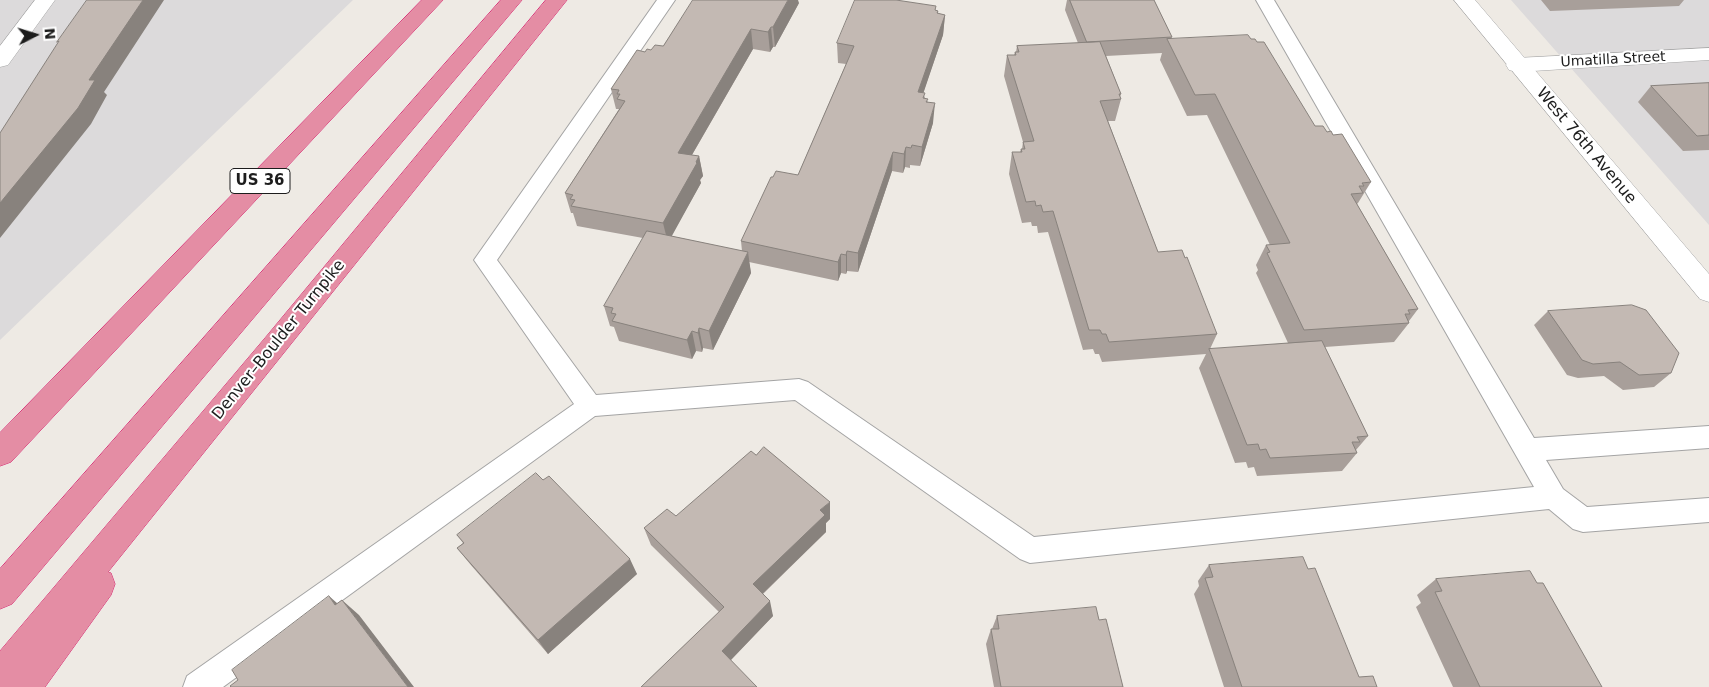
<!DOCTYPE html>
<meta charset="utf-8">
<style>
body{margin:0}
#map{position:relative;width:1709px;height:687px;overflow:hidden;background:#eeeae4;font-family:"DejaVu Sans",sans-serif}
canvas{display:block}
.north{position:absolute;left:10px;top:10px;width:50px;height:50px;-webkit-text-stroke:4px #fff;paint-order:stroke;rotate:85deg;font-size:14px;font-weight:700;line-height:20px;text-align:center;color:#1d1d1d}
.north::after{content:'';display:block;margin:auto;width:18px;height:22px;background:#1d1d1d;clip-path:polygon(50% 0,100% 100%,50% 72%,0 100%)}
</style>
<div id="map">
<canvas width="1709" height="687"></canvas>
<div class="north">N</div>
</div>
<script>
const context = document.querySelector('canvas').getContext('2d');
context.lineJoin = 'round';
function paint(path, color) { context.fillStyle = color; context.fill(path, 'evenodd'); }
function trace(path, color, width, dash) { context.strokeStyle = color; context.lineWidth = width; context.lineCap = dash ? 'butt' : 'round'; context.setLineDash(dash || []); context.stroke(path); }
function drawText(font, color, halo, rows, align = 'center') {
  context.font = font + ' "DejaVu Sans",sans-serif'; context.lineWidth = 4; context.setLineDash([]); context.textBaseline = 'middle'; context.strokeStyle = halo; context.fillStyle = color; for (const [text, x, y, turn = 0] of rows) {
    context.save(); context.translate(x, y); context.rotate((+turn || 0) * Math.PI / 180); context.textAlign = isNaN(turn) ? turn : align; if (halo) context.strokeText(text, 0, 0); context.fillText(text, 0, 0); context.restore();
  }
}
paint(new Path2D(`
 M 0,0 L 353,0 L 0,340 Z
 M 1511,0 L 1709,0 L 1709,225 Z`), '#dcdadb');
const service = new Path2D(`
 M 657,0 L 675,0 L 497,260 L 596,395 L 799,379 L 808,382 L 1034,537 L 1534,487 L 1256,0 L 1274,0 L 1534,438 L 1709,426 L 1709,448 L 1546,460 L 1563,489 L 1587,507 L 1709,498 L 1709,522 L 1583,532 L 1573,529 L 1549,509 L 1030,563 L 1020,559 L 795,400 L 595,416 L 223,687 L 183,687 L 187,676 L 574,404 L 474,260 Z`);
const minor = new Path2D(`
 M 35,0 L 55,0 L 8,65 L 0,67 L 0,46 Z
 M 1709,48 L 1709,60 L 1517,72 L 1509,70 L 1506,65 L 1509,60 L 1517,58 Z`);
const tertiary = new Path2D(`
 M 1454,0 L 1475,0 L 1709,274 L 1709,302 L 1700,299 Z`);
const motorway = new Path2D(`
 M 422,0 L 443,0 L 11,462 L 0,466 L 0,433 Z
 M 501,0 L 522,0 L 12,604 L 0,609 L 0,569 Z
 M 546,0 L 567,0 L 108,572 L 111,573 L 115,584 L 111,595 L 45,687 L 0,687 L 0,651 L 265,338 Z`);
trace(service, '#a4a4a4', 2);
trace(minor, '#a4a4a4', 1);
trace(tertiary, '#a4a4a4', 1);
trace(motorway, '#d52871', 1);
paint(service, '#fff');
paint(minor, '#fff');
paint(tertiary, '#fff');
paint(motorway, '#e48da4');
paint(new Path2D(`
 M 1067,0 L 1154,0 L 1172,37 L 1171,39 L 1251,39 L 1315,126 L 1333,135 L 1371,182 L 1358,203 L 1357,204 L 1418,309 L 1409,321 L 1409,323 L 1394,342 L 1325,347 L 1368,436 L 1356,450 L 1357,453 L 1342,471 L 1257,476 L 1254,467 L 1248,468 L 1246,462 L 1235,463 L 1199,368 L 1206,354 L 1102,362 L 1099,354 L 1095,354 L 1093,349 L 1083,350 L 1048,232 L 1038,233 L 1037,226 L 1032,226 L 1031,222 L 1022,223 L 1009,174 L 1012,152 L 1020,152 L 1021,149 L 1022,149 L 1023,142 L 1004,76 L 1007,55 L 1014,55 L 1015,52 L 1016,52 L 1017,46 L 1078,43 L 1065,10 ZM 1162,53 L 1160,60 L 1187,116 L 1207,115 L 1270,245 L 1266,245 L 1256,265 L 1258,270 L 1256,273 L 1288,343 L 1210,349 L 1217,334 L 1158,252 L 1108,121 L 1115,121 L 1121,99 L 1120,97 L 1121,94 L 1106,56 Z
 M 1541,0 L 1684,0 L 1679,6 L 1550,11 Z
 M 799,3 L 775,47 L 773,47 L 770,52 L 753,49 L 692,155 L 699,156 L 703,176 L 700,180 L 701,183 L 671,236 L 742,251 L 741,241 L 798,175 L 846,64 L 838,63 L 837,43 L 935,10 L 938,11 L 938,14 L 945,15 L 943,35 L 923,93 L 925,98 L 928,102 L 933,123 L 920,166 L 910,165 L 910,168 L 905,167 L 903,173 L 892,171 L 858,272 L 847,271 L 846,274 L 841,273 L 838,281 L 749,262 L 751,273 L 713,350 L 703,348 L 702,352 L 696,351 L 692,359 L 619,341 L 614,327 L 610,326 L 604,306 L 643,238 L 577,226 L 573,213 L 571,213 L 565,193 L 619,109 L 616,109 L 611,89 L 645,52 Z
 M 1709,83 L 1709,150 L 1683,151 L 1638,102 L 1651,86 Z
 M 1548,311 L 1671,373 L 1654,387 L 1623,390 L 1604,376 L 1578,378 L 1567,375 L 1534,325 Z
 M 543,480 L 637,574 L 548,654 L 470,564 L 457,548 L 463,543 L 457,535 Z
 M 676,516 L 830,519 L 826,523 L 826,532 L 763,594 L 773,616 L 731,660 L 641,687 L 719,612 L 651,545 L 644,528 Z
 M 1209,565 L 1359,677 L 1377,687 L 1224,687 L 1194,594 L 1199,586 L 1198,581 Z
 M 1436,579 L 1537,583 L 1602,687 L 1453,687 L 1416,607 L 1421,603 L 1417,595 Z
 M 997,616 L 1099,620 L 1123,687 L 994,687 L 986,644 L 991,629 L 992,629 Z`), '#a89f9a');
paint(new Path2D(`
 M 143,0 L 164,0 L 104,92 L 107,95 L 91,124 L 0,238 L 0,203 Z
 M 788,0 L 798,0 L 799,3 L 775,47 L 773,27 Z
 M 945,15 L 943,35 L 917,112 L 918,92 Z
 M 771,27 L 773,47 L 770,52 L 768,32 Z
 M 751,29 L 753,49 L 682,172 L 678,153 Z
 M 935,103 L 933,123 L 920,166 L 922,147 Z
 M 906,147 L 905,167 L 903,173 L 904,154 Z
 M 893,152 L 892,171 L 858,272 L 858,253 Z
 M 699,156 L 703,176 L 700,180 L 701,183 L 668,243 L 663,223 Z
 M 847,251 L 847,271 L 846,274 L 846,255 Z
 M 748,252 L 751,273 L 713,350 L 709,331 Z
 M 841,254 L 841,273 L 838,281 L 838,262 Z
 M 699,328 L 703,348 L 702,352 L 698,333 Z
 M 692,331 L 696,351 L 692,359 L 687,340 Z
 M 830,502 L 830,519 L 826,523 L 826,532 L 757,599 L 753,584 L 820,510 Z
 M 630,559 L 637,574 L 548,654 L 538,640 Z
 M 329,596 L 346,611 L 335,605 Z
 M 342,600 L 359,615 L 414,687 L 408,687 Z
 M 770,601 L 773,616 L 726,665 L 722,651 Z`), '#88827d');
const building = new Path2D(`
 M 87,0 L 143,0 L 89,80 L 95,80 L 78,108 L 0,203 L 0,133 L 59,41 L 57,42 Z
 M 693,0 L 788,0 L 773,27 L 771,27 L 768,32 L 751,29 L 678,153 L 699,156 L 696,162 L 697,163 L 663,223 L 571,206 L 575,200 L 570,199 L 573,195 L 565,193 L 625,101 L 617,99 L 620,94 L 617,94 L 619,90 L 611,89 L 637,50 L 645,52 L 647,49 L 651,50 L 655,45 L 663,46 Z
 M 855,0 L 896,0 L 936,6 L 935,10 L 938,11 L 937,13 L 945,15 L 918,92 L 925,93 L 923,98 L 928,99 L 926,102 L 935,103 L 922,147 L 912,145 L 911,148 L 906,147 L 904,154 L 893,152 L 858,253 L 847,251 L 846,255 L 841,254 L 838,262 L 741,241 L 771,177 L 773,177 L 776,171 L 798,175 L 854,46 L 837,43 Z
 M 1070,0 L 1154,0 L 1172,37 L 1087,42 Z
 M 1248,35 L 1251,39 L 1255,39 L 1257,42 L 1264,42 L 1315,126 L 1323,126 L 1327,132 L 1331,131 L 1333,135 L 1342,134 L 1371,182 L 1362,183 L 1364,186 L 1359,186 L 1363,193 L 1351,194 L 1418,309 L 1408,310 L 1410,314 L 1405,314 L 1409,323 L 1304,330 L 1267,253 L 1270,252 L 1266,245 L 1290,243 L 1215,94 L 1195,95 L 1167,39 Z
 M 1100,42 L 1121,94 L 1119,94 L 1121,99 L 1100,101 L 1158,252 L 1182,250 L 1185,258 L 1187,257 L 1217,334 L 1109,342 L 1106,334 L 1102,334 L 1100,330 L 1089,330 L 1053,211 L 1043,212 L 1041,205 L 1036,206 L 1035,201 L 1026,202 L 1012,152 L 1022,152 L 1021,149 L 1025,149 L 1023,142 L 1034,141 L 1007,55 L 1016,55 L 1015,52 L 1019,52 L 1017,46 Z
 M 1709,83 L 1709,135 L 1697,136 L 1651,86 Z
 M 647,231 L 748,252 L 709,331 L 699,328 L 698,333 L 692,331 L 687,340 L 612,321 L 616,314 L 611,313 L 613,308 L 604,306 Z
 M 1632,305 L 1646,310 L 1679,353 L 1671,373 L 1639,375 L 1620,362 L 1593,364 L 1582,360 L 1548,311 Z
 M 1322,341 L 1368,436 L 1357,437 L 1360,442 L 1352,442 L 1357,453 L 1270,458 L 1266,449 L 1260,450 L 1258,444 L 1247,445 L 1209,349 Z
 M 764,447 L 830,502 L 820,510 L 825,515 L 753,584 L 770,601 L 722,651 L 757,687 L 641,687 L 724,607 L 644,528 L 667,509 L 676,516 L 751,451 L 756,455 Z
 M 536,473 L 543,480 L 549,476 L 630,559 L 538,640 L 457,548 L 464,543 L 457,535 Z
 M 1303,557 L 1308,569 L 1315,568 L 1359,677 L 1373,676 L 1377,687 L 1242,687 L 1205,578 L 1213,577 L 1209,565 Z
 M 1530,571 L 1537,583 L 1543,583 L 1602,687 L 1480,687 L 1435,592 L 1442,591 L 1436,579 Z
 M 329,596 L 335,605 L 342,600 L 408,687 L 231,687 L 230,686 L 238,680 L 232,670 Z
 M 1096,607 L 1099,620 L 1106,619 L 1123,687 L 1001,687 L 991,629 L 999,629 L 997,616 Z`);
paint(building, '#c3b9b3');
trace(building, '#88827d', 1);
drawText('14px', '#1d1d1d', '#fff', [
 ["Umatilla Street",1613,60,-3]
]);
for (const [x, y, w] of [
 [260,181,60]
]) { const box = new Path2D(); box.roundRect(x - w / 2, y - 12.5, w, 25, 4); context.fillStyle = '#fff'; context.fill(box); trace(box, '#1d1d1d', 1); }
drawText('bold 15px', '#1d1d1d', null, [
 ["US 36",260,181]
]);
drawText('16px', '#1d1d1d', '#fff', [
 ["West 76th Avenue",1586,146,50],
 ["Denver–Boulder Turnpike",279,340,-51]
]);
</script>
